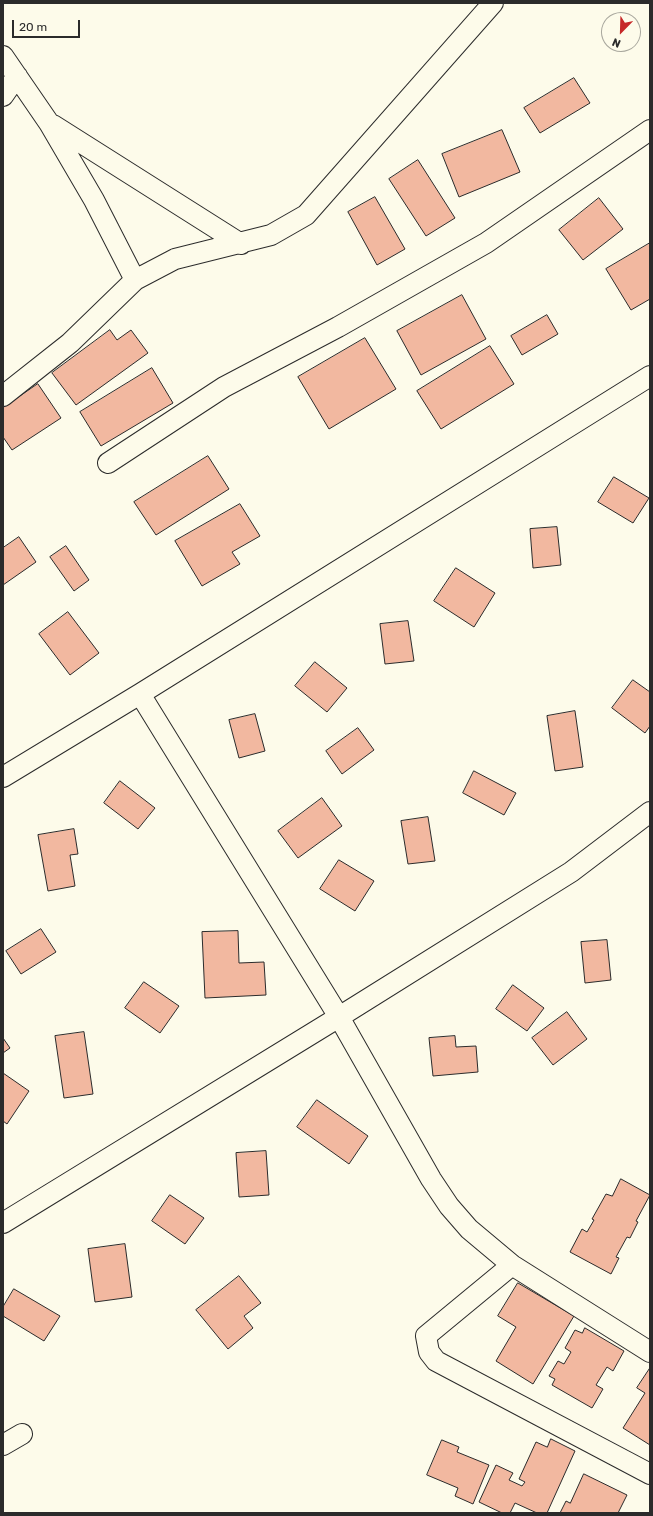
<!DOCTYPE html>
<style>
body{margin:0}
#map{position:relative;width:653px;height:1516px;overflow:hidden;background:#fdfbea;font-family:Rubik,sans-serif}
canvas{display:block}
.frame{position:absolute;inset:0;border:4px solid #2b2b2b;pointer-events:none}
.north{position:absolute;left:601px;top:12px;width:40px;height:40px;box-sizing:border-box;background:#fdfbea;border:1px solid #a9a89e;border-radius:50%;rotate:203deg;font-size:11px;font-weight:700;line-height:16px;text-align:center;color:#2b2b2b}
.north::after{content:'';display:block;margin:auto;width:14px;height:18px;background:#c62828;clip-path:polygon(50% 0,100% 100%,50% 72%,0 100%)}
.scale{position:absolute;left:12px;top:20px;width:68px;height:18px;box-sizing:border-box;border:2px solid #2b2b2b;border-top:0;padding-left:5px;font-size:12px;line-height:14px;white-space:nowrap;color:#2b2b2b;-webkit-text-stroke:3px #fdfbea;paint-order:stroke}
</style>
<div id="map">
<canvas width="653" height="1516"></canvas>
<div class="frame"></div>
<div class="north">N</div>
<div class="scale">20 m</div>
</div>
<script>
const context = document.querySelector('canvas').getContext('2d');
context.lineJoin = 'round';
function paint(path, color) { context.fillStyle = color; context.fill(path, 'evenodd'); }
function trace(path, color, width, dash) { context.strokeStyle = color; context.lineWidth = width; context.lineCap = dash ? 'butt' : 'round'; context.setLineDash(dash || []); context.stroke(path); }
const building = new Path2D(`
 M 574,78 L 590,103 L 540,133 L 524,108 Z
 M 502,130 L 520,172 L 459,197 L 442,154 Z
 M 418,160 L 455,218 L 426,236 L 389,179 Z
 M 375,197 L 405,249 L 377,265 L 348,212 Z
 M 599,198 L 623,229 L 583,260 L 559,230 Z
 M 650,243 L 650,299 L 631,310 L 606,269 Z
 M 462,295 L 486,339 L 421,375 L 397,331 Z
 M 547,315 L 558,334 L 522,355 L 511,336 Z
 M 110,330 L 117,340 L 131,330 L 148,353 L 76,405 L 52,373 Z
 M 365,338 L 396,389 L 329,429 L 298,377 Z
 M 490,346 L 514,384 L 441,429 L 417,391 Z
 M 152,368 L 173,403 L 101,446 L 80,412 Z
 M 38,384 L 61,418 L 12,450 L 3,437 L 3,408 Z
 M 208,456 L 229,489 L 156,535 L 134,502 Z
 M 614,477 L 649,498 L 633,523 L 598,502 Z
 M 240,504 L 260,536 L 232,552 L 240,564 L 202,586 L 175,541 Z
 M 557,527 L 561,565 L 533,568 L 530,529 Z
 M 19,537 L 36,562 L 3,585 L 3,548 Z
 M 66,546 L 89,580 L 74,591 L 50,557 Z
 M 456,568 L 495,593 L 474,627 L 434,601 Z
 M 68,612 L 99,653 L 70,675 L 39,634 Z
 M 408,621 L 414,661 L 385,664 L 380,624 Z
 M 315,662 L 347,688 L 327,712 L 295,686 Z
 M 633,680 L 650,692 L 650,726 L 645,733 L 612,708 Z
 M 575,711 L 583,767 L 555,771 L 547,716 Z
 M 255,714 L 265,751 L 239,758 L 229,720 Z
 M 358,728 L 374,750 L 342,774 L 326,751 Z
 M 474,771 L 516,793 L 504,815 L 463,793 Z
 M 120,781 L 155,808 L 138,829 L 104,803 Z
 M 322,798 L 342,826 L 298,858 L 278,831 Z
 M 428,817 L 435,861 L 408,864 L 401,821 Z
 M 74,829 L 78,854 L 70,855 L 75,886 L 48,891 L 38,835 Z
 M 339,860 L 374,881 L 355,911 L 320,889 Z
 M 41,929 L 56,952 L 21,974 L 6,951 Z
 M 238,931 L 239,963 L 264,962 L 266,995 L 205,998 L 202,932 Z
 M 607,940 L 611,980 L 585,983 L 581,942 Z
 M 144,982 L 179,1006 L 160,1033 L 125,1008 Z
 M 513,985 L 544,1008 L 527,1031 L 496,1009 Z
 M 567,1012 L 587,1039 L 553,1065 L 532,1038 Z
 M 84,1032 L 93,1094 L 64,1098 L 55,1036 Z
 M 455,1036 L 456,1047 L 476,1046 L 478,1072 L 433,1076 L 429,1038 Z
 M 3,1038 L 10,1048 L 3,1053 Z
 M 3,1073 L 29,1091 L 7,1124 L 3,1121 Z
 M 317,1100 L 368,1136 L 349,1164 L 297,1127 Z
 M 266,1151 L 269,1195 L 239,1197 L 236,1153 Z
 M 621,1179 L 650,1195 L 636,1221 L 638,1222 L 630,1238 L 627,1237 L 616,1257 L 619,1258 L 611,1274 L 570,1252 L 582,1229 L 587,1232 L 594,1220 L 592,1219 L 606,1194 L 612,1196 Z
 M 170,1195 L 204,1218 L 185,1244 L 152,1221 Z
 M 125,1244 L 132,1297 L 95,1302 L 88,1249 Z
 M 239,1276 L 261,1303 L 244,1316 L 253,1328 L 228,1349 L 196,1310 Z
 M 518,1283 L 574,1316 L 533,1384 L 496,1361 L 516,1327 L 498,1316 Z
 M 14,1289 L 60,1316 L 44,1341 L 3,1316 L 3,1307 Z
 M 585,1328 L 624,1351 L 613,1371 L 607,1367 L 596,1385 L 603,1389 L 592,1408 L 552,1385 L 555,1379 L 549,1376 L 558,1361 L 564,1364 L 571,1352 L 565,1348 L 575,1330 L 582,1333 Z
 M 650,1368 L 650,1445 L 623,1428 L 645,1393 L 637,1388 Z
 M 551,1439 L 575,1451 L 547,1513 L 537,1513 L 515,1503 L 510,1513 L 502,1513 L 479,1502 L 496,1465 L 513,1473 L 509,1480 L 522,1486 L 525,1482 L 519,1479 L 536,1442 L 547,1447 Z
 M 442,1440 L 459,1447 L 457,1452 L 489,1465 L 473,1504 L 455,1496 L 458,1488 L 427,1475 Z
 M 584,1474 L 627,1495 L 618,1513 L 560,1513 L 566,1501 L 570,1503 Z`);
paint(building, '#f2b8a0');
trace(building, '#2b2b2b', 1);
const minor = new Path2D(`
 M 3,56 L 49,123 L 94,200 L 135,280
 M 3,96 L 17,76
 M 53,125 L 241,244
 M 3,396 L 70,343 L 135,280 L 175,259 L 271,235 L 306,215 L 493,3
 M 108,463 L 224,387 L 338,327 L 486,243 L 650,130
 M 140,694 L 339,1017 L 431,1179 L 449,1206 L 469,1229 L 512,1265 L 650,1352
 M 3,777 L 140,694 L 650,376
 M 3,1223 L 339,1017 L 571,872 L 650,812
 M 512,1265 L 426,1336 L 429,1352 L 436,1361 L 650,1474
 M 3,1445 L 22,1434`);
trace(minor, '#2b2b2b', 22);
trace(minor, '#fdfbea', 20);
</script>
